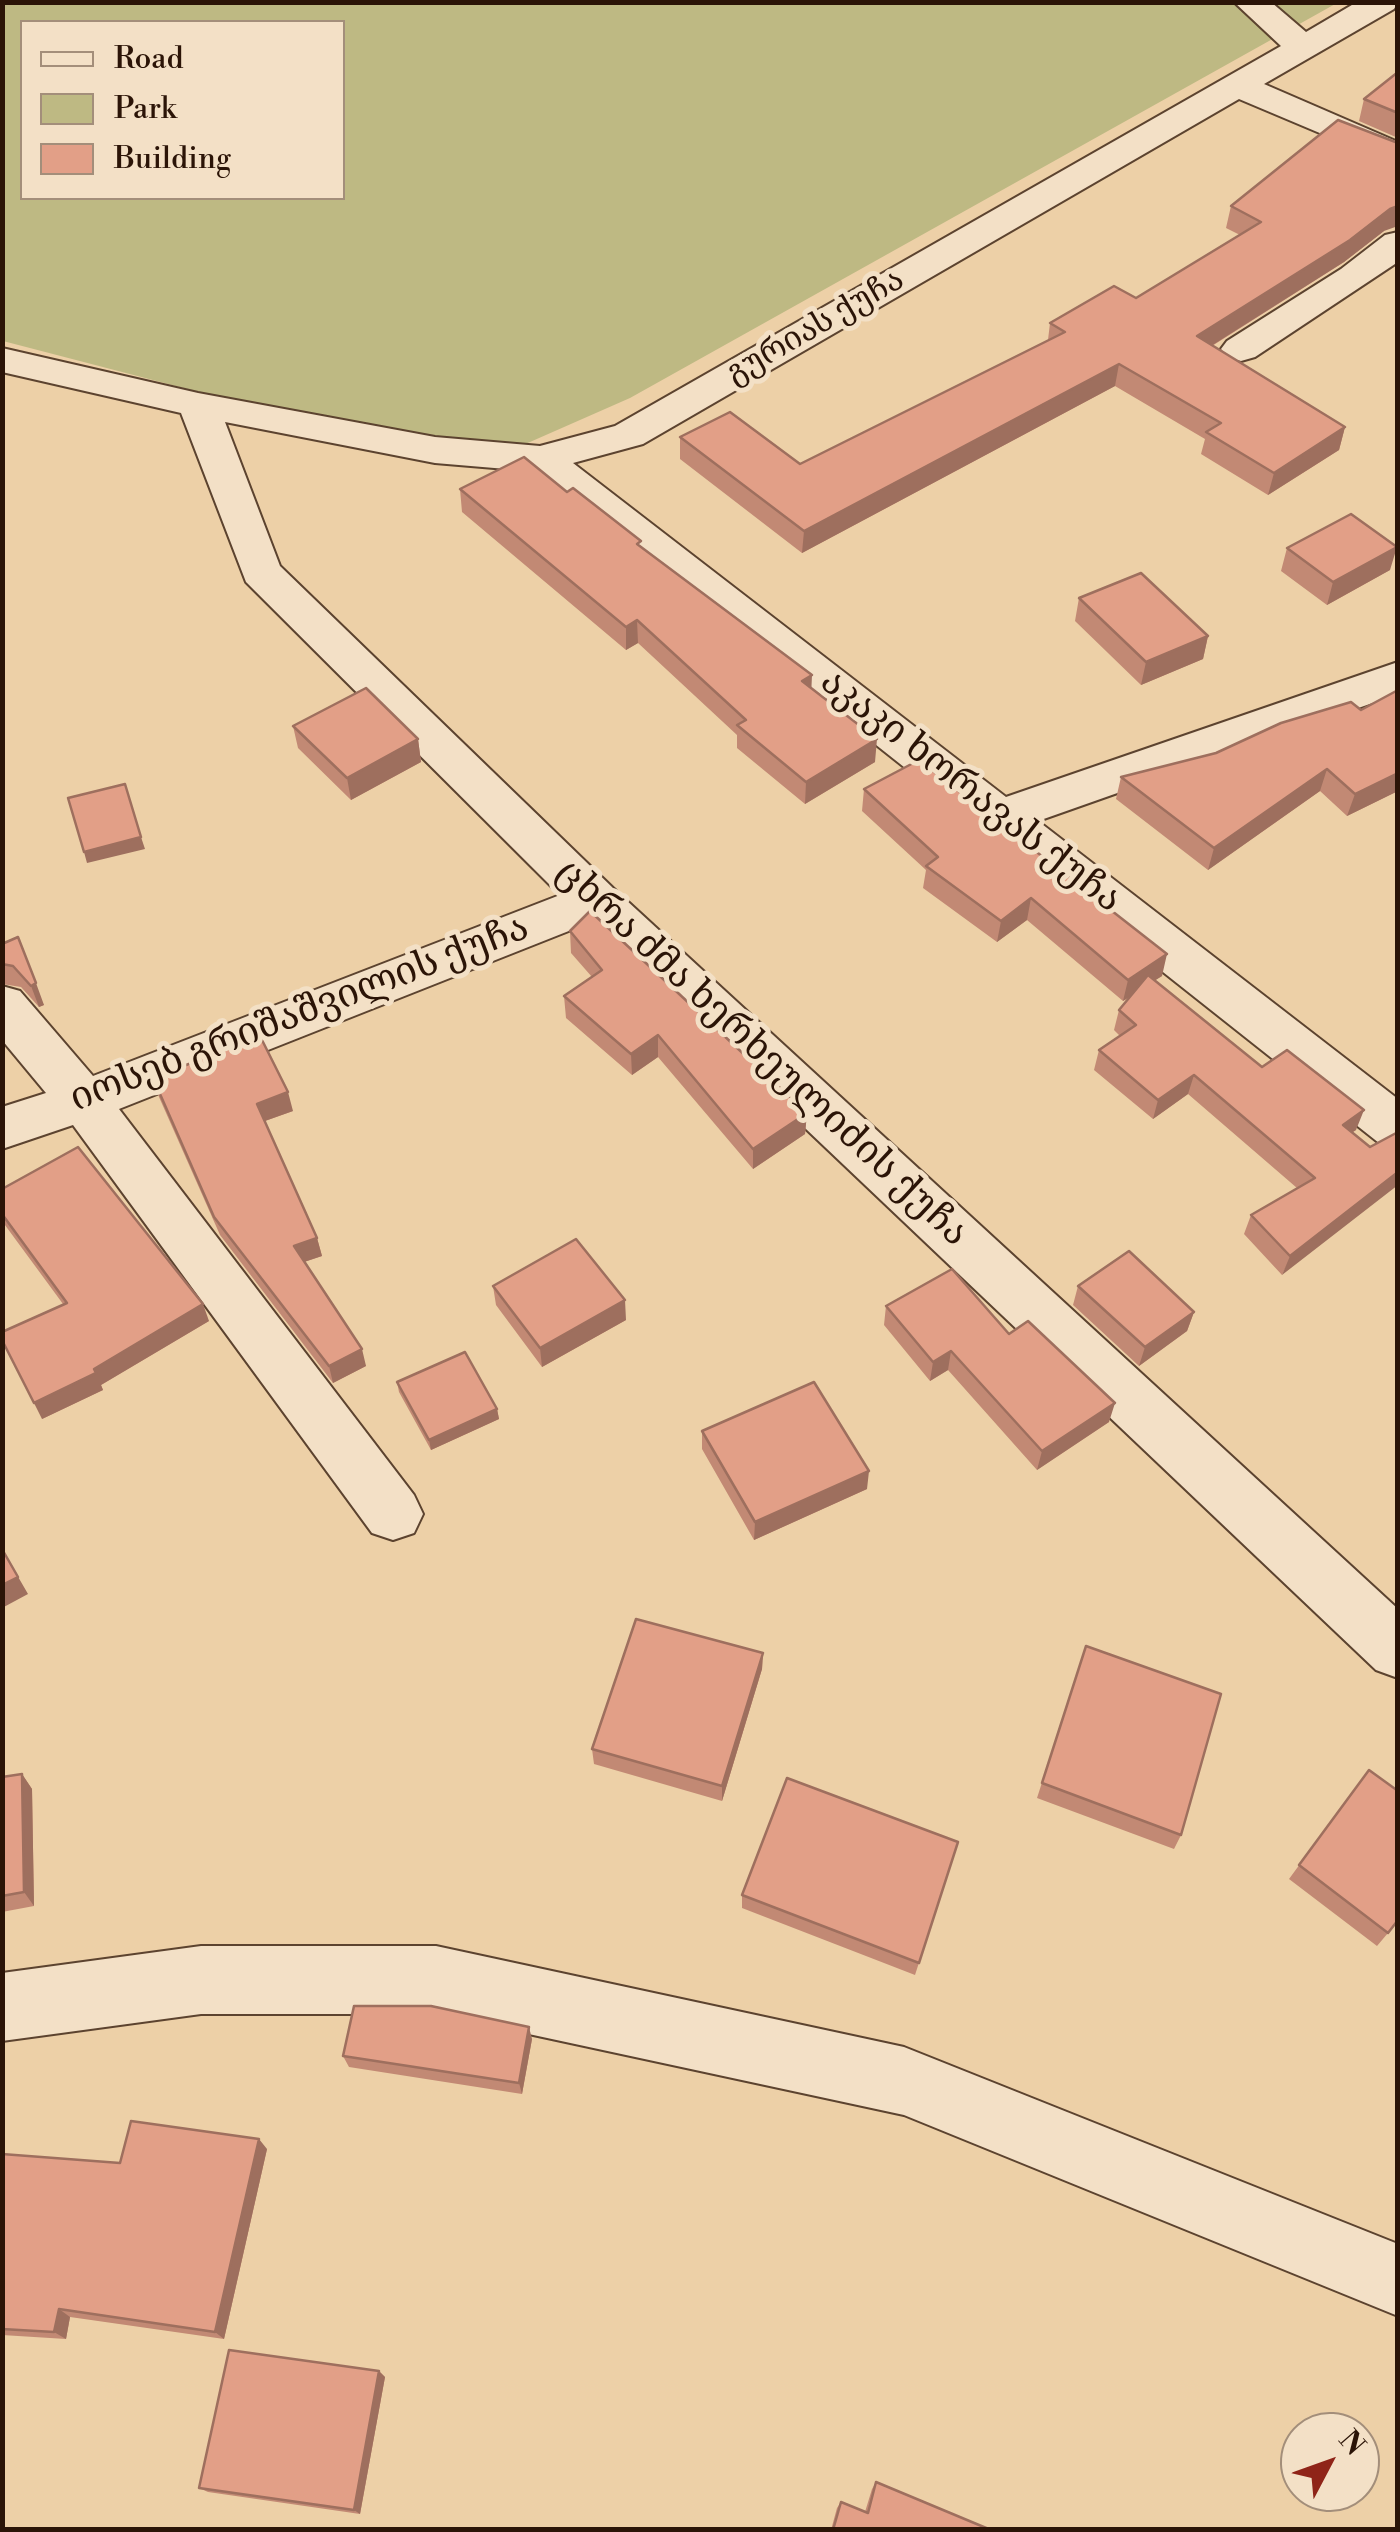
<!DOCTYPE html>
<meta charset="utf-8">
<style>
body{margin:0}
#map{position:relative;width:1400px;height:2532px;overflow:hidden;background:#edd0a7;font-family:"Libre Bodoni",serif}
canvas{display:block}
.frame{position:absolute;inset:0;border:5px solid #2b1407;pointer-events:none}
.legend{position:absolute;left:20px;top:20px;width:325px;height:180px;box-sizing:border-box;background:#f3e0c6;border:2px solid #a38e7a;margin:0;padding:12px 18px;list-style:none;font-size:30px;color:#2b1407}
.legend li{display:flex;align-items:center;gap:20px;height:50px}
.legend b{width:50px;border:2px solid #a38e7a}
.north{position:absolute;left:1280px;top:2412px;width:100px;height:100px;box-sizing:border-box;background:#f3e0c6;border:2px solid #a38e7a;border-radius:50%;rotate:49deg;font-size:28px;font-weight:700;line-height:40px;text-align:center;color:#2b1407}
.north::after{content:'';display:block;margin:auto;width:35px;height:45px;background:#8f2418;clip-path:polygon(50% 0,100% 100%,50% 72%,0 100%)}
</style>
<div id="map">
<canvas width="1400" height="2532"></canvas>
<div class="frame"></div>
<ul class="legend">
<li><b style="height:12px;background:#f3e0c6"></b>Road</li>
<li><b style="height:28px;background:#beb983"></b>Park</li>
<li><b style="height:28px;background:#e29f87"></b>Building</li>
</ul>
<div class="north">N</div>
</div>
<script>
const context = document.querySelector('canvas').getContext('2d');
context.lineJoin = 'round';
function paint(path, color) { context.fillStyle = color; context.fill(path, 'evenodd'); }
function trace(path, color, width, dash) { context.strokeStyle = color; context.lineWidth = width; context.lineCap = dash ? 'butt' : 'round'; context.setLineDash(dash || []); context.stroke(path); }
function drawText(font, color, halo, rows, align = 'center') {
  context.font = font + ' "Libre Bodoni","Noto Serif Georgian",serif'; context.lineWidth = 10; context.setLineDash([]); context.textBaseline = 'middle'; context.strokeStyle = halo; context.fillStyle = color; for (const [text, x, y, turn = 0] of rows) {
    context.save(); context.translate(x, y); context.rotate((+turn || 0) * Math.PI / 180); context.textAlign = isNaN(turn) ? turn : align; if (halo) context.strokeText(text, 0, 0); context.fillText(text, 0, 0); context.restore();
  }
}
paint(new Path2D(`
 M 2,3 L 1337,3 L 630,398 L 505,453 L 245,404 L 3,341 ZM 22,22 L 342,22 L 342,198 L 22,198 Z`), '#beb983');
const minor = new Path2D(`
 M 1234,2 L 1271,2 L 1306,32 L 1357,2 L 1398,2 L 1394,9 L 1264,84 L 1398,142 L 1398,166 L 1239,99 L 643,444 L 573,463 L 1006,797 L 1398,662 L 1398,694 L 1038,821 L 1398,1099 L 1398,1149 L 1379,1143 L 530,471 L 435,463 L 225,422 L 280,566 L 613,888 L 1398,1609 L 1398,1678 L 1376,1670 L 589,923 L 119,1109 L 414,1495 L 423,1514 L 414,1533 L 393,1540 L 372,1533 L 73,1125 L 2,1149 L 2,1107 L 46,1093 L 2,1040 L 2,986 L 20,991 L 93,1076 L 560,895 L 246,582 L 181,413 L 2,372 L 2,348 L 198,393 L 435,437 L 540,446 L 615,426 L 1281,46 Z
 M 1398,232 L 1398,262 L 1255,357 L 1241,361 L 1227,357 L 1221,349 L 1227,341 L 1341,269 L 1385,235 Z
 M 201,1946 L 436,1946 L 904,2047 L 1398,2244 L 1398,2316 L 904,2115 L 436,2014 L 201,2014 L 2,2041 L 2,1973 Z`);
trace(minor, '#5c432f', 4);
paint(minor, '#f3e0c6');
paint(new Path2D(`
 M 1398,72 L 1398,138 L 1359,121 L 1364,99 Z
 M 1231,206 L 1384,231 L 1344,262 L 1212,346 L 1345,427 L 1339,450 L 1268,495 L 1201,454 L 1205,439 L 1115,386 L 802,553 L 680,459 L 680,437 L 800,464 L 1048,340 L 1050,323 L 1136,298 L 1240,235 L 1226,228 Z
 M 460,489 L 567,492 L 642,547 L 811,688 L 875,762 L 805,804 L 737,748 L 737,735 L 638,643 L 626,650 L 462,512 Z
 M 1287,548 L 1390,570 L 1327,605 L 1281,571 Z
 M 1079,598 L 1208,636 L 1203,659 L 1141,685 L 1075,621 Z
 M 1398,690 L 1398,791 L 1347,816 L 1320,791 L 1208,870 L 1116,799 L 1121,777 L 1216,753 L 1361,710 Z
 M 293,726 L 418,739 L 421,762 L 351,800 L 298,748 Z
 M 864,789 L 1162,976 L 1155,980 L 1262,1067 L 1356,1130 L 1352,1132 L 1282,1275 L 1244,1234 L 1251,1215 L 1297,1188 L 1188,1094 L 1153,1119 L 1094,1070 L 1099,1050 L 1120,1036 L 1114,1030 L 1119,1010 L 1130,997 L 1123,1001 L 1027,920 L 997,942 L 923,888 L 926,870 L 862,811 Z
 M 570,931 L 807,1113 L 805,1134 L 753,1169 L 658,1057 L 632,1075 L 566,1018 L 564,996 L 592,977 L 571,953 Z
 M 2,944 L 44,1005 L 39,1007 L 21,987 L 2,984 Z
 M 153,1078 L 293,1111 L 265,1121 L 317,1238 L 322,1256 L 304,1262 L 366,1366 L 333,1383 L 220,1235 L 159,1097 Z
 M 2,1189 L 209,1321 L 101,1385 L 103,1390 L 42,1419 L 63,1304 L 2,1221 Z
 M 493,1286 L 626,1320 L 542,1367 L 496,1305 Z
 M 1078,1286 L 1194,1312 L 1187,1331 L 1139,1366 L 1073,1305 Z
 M 886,1306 L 1009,1334 L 1109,1422 L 1037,1470 L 948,1370 L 930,1381 L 884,1325 Z
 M 397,1382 L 497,1409 L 499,1419 L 431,1450 L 399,1392 Z
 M 702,1431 L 867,1489 L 754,1540 L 702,1449 Z
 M 1086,1646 L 1181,1835 L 1174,1849 L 1037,1798 Z
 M 763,1653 L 762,1669 L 722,1801 L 594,1764 L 592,1749 Z
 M 1369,1770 L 1388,1933 L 1377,1946 L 1289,1879 Z
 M 22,1774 L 32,1789 L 34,1906 L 2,1912 L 2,1777 Z
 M 958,1842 L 915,1975 L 742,1908 L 742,1895 Z
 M 532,2039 L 522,2094 L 349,2067 L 343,2056 Z
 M 267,2149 L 224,2339 L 70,2317 L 66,2339 L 2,2335 L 2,2154 L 120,2163 Z
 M 379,2371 L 385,2377 L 360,2514 L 208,2492 L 199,2488 Z
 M 876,2482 L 991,2530 L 831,2530 L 837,2508 L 841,2502 L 865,2512 L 872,2489 Z`), '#c28974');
paint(new Path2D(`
 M 1398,206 L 1398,226 L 1384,231 L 1344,262 L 1192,358 L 1197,336 L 1390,209 Z
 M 1119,364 L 1115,386 L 802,553 L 804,531 Z
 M 1345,427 L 1339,450 L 1268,495 L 1274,473 Z
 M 1397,547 L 1390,570 L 1327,605 L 1333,582 Z
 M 637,620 L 638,643 L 626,650 L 626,627 Z
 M 1208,636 L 1203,659 L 1141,685 L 1146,662 Z
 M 812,675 L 811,698 L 802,681 Z
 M 418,739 L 421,762 L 351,800 L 347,778 Z
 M 877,739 L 875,762 L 805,804 L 806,782 Z
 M 1327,769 L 1320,791 L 1208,870 L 1214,848 Z
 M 1398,773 L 1398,791 L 1347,816 L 1355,794 Z
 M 141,837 L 145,849 L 87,863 L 84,852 Z
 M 1031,898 L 1027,920 L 997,942 L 1001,921 Z
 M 1167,954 L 1162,976 L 1123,1001 L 1128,980 Z
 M 36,983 L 44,1005 L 39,1007 L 31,986 Z
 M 658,1035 L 658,1057 L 632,1075 L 631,1054 Z
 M 1194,1075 L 1188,1094 L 1153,1119 L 1158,1100 Z
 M 288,1092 L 293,1111 L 262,1122 L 257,1104 Z
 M 1364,1110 L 1356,1130 L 1335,1144 L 1343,1125 Z
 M 807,1113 L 805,1134 L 753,1169 L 753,1149 Z
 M 1398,1172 L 1398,1185 L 1282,1275 L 1290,1256 Z
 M 317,1238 L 322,1256 L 298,1264 L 294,1246 Z
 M 625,1300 L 626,1320 L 542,1367 L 540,1348 Z
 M 203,1304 L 209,1321 L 101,1385 L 103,1390 L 42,1419 L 34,1403 Z
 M 1194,1312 L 1187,1331 L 1139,1366 L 1145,1347 Z
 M 362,1349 L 366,1366 L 333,1383 L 329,1366 Z
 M 951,1351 L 948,1370 L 930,1381 L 933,1362 Z
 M 1115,1403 L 1109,1422 L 1037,1470 L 1042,1451 Z
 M 497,1409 L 499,1419 L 431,1450 L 429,1440 Z
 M 869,1471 L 867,1489 L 754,1540 L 755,1522 Z
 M 2,1549 L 28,1594 L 2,1608 Z
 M 763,1653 L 762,1669 L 722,1801 L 722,1786 Z
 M 22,1774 L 32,1789 L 34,1906 L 24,1892 Z
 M 529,2027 L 532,2039 L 522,2094 L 519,2083 Z
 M 259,2139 L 267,2149 L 224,2339 L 215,2332 Z
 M 59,2309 L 70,2317 L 66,2339 L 54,2332 Z
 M 379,2371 L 385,2377 L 360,2514 L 354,2510 Z`), '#9e6f5e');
const building = new Path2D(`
 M 1398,72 L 1398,113 L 1364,99 Z
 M 1338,120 L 1398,143 L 1398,206 L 1390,209 L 1350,240 L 1197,336 L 1345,427 L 1274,473 L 1206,432 L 1221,423 L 1119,364 L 804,531 L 680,437 L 730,412 L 800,464 L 1065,332 L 1050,323 L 1114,286 L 1136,298 L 1261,222 L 1231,206 Z
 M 524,457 L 567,492 L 573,488 L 641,541 L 637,544 L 812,675 L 802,681 L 877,739 L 806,782 L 737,725 L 746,720 L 637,620 L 626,627 L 460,489 Z
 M 1351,514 L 1397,547 L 1333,582 L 1287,548 Z
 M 1141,573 L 1208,636 L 1146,662 L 1079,598 Z
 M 366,688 L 418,739 L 347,778 L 293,726 Z
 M 1398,690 L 1398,773 L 1355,794 L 1327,769 L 1214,848 L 1121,777 L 1216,753 L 1281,723 L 1351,702 L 1361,710 Z
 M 919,760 L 1167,954 L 1128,980 L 1031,898 L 1001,921 L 926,866 L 938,857 L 864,789 Z
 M 125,784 L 141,837 L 84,852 L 68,798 Z
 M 590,911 L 807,1113 L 753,1149 L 658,1035 L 631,1054 L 564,996 L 602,970 L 570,931 Z
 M 18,937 L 36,983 L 31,986 L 13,966 L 2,964 L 2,944 Z
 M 1148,975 L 1262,1067 L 1287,1050 L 1364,1110 L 1343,1125 L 1370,1147 L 1398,1132 L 1398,1172 L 1290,1256 L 1251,1215 L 1315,1178 L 1194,1075 L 1158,1100 L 1099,1050 L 1136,1025 L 1119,1010 Z
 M 260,1036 L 288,1092 L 257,1104 L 317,1238 L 294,1246 L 362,1349 L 329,1366 L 214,1217 L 153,1078 Z
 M 78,1147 L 203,1304 L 94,1369 L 96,1373 L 34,1403 L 2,1340 L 2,1332 L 67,1303 L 2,1214 L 2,1189 Z
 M 576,1239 L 625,1300 L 540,1348 L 493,1286 Z
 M 1129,1251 L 1194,1312 L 1145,1347 L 1078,1286 Z
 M 952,1269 L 1009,1334 L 1028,1321 L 1115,1403 L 1042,1451 L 951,1351 L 933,1362 L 886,1306 Z
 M 465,1352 L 497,1409 L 429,1440 L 397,1382 Z
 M 814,1382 L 869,1471 L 755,1522 L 702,1431 Z
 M 2,1549 L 18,1577 L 2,1585 Z
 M 636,1619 L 763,1653 L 722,1786 L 592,1749 Z
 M 1086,1646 L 1221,1694 L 1181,1835 L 1042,1783 Z
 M 1369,1770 L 1398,1791 L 1398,1920 L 1388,1933 L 1299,1865 Z
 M 22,1774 L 24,1892 L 2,1896 L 2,1777 Z
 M 787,1778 L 958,1842 L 919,1963 L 742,1895 Z
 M 354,2006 L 431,2006 L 529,2027 L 519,2083 L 343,2056 Z
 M 131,2121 L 259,2139 L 215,2332 L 59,2309 L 54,2332 L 2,2329 L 2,2154 L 120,2163 Z
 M 229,2350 L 379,2371 L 354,2510 L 199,2488 Z
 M 876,2482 L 991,2530 L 833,2530 L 841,2502 L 868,2513 Z`);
paint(building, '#e29f87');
trace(building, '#9e6f5e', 2.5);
drawText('32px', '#2b1407', '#f3e0c6', [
 ["გურიას ქუჩა",816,328,-30]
]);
drawText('38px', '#2b1407', '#f3e0c6', [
 ["აკაკი ხორავას ქუჩა",970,792,38],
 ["იოსებ გრიშაშვილის ქუჩა",300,1015,-21],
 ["ცხრა ძმა ხერხეულიძის ქუჩა",761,1054,43]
]);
</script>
